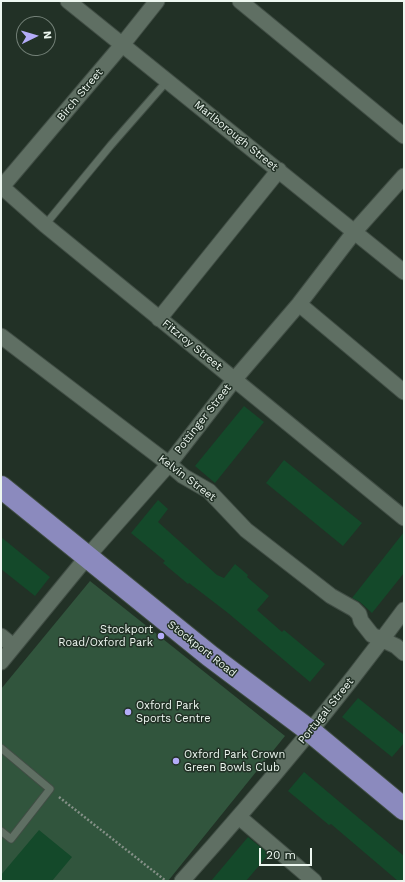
<!DOCTYPE html>
<style>
body{margin:0}
#map{position:relative;width:405px;height:882px;overflow:hidden;background:#223126;font-family:"Work Sans",sans-serif}
canvas{display:block}
.frame{position:absolute;inset:0;border:2px solid #edf7f0;pointer-events:none}
.north{position:absolute;left:16px;top:16px;width:40px;height:40px;box-sizing:border-box;background:#223126;border:1px solid #738077;border-radius:50%;rotate:85deg;font-size:11px;font-weight:700;line-height:16px;text-align:center;color:#edf7f0}
.north::after{content:'';display:block;margin:auto;width:14px;height:18px;background:#b4acf9;clip-path:polygon(50% 0,100% 100%,50% 72%,0 100%)}
.scale{position:absolute;left:259px;top:848px;width:53px;height:18px;box-sizing:border-box;border:2px solid #edf7f0;border-top:0;padding-left:5px;font-size:12px;line-height:14px;white-space:nowrap;color:#edf7f0;-webkit-text-stroke:3px #223126;paint-order:stroke}
</style>
<div id="map">
<canvas width="405" height="882"></canvas>
<div class="frame"></div>
<div class="north">N</div>
<div class="scale">20 m</div>
</div>
<script>
const context = document.querySelector('canvas').getContext('2d');
context.lineJoin = 'round';
function paint(path, color) { context.fillStyle = color; context.fill(path, 'evenodd'); }
function trace(path, color, width, dash) { context.strokeStyle = color; context.lineWidth = width; context.lineCap = dash ? 'butt' : 'round'; context.setLineDash(dash || []); context.stroke(path); }
function drawText(font, color, halo, rows, align = 'center') {
  context.font = font + ' "Work Sans",sans-serif'; context.lineWidth = 3; context.setLineDash([]); context.textBaseline = 'middle'; context.strokeStyle = halo; context.fillStyle = color; for (const [text, x, y, turn = 0] of rows) {
    context.save(); context.translate(x, y); context.rotate((+turn || 0) * Math.PI / 180); context.textAlign = isNaN(turn) ? turn : align; if (halo) context.strokeText(text, 0, 0); context.fillText(text, 0, 0); context.restore();
  }
}
paint(new Path2D(`
 M 90,581 L 285,736 L 168,881 L 1,881 L 1,689 Z`), '#31553d');
paint(new Path2D(`
 M 244,406 L 264,422 L 215,483 L 195,466 Z
 M 284,460 L 362,523 L 343,546 L 266,483 Z
 M 158,500 L 168,509 L 158,522 L 217,575 L 224,578 L 235,564 L 248,575 L 247,577 L 269,596 L 257,610 L 282,632 L 284,630 L 325,664 L 310,682 L 228,613 L 189,583 L 188,584 L 163,563 L 165,561 L 131,533 Z
 M 404,532 L 404,573 L 372,613 L 360,602 L 352,598 Z
 M 1,537 L 50,577 L 35,596 L 1,569 Z
 M 358,698 L 404,735 L 404,743 L 392,757 L 342,717 Z
 M 304,772 L 404,856 L 404,881 L 398,881 L 331,824 L 329,825 L 288,791 Z
 M 39,830 L 72,857 L 52,881 L 1,881 L 1,875 Z
 M 248,837 L 269,854 L 246,881 L 211,881 Z`), '#14492a');
const service = new Path2D(`
 M 45,225 L 111,145 L 167,81
 M 1,748 L 50,789 L 11,839 L 1,831`);
const minor = new Path2D(`
 M 68,1 L 404,272
 M 240,1 L 404,136
 M 1,186 L 45,225 L 404,518
 M 1,188 L 122,45 L 157,1
 M 299,304 L 404,392
 M 159,319 L 279,170
 M 1,336 L 169,464 L 183,476 L 209,491 L 246,530 L 331,596 L 354,609 L 359,614 L 361,621 L 372,635 L 396,646 L 404,653
 M 1,636 L 13,646
 M 1,662 L 87,557 L 169,464 L 234,380 L 299,304 L 355,231 L 404,176
 M 239,817 L 314,881
 M 182,881 C 260,794 335,704 404,610`);
const trunk = new Path2D(`
 M 1,487 L 210,656 L 310,731 L 404,809`);
trace(service, '#414e45', 9);
trace(minor, '#414e45', 17);
trace(trunk, '#414e45', 24);
trace(new Path2D(`
 M 59,797 L 166,881`), '#849087', 2.5, [2, 2]);
trace(service, '#5f6f63', 7);
trace(minor, '#5f6f63', 15);
trace(trunk, '#8b8abe', 22);
for (const [x, y, r, color] of [
 [161,636,4,"#b4acf9"],
 [128,712,4,"#b4acf9"],
 [176,761,4,"#b4acf9"]
]) { const dot = new Path2D(); dot.arc(x, y, r, 0, 2 * Math.PI); context.fillStyle = color; context.fill(dot); trace(dot, '#223126', 1.5); }
drawText('11px', '#edf7f0', '#223126', [
 ["Birch Street",80,95,-50],
 ["Marlborough Street",236,136,39],
 ["Fitzroy Street",192,345,39],
 ["Pottinger Street",203,419,-52],
 ["Kelvin Street",187,478,37],
 ["Stockport Road",202,649,38],
 ["Portugal Street",326,711,-51]
]);
drawText('11px', '#edf7f0', '#223126', [
 ["Stockport",153,630,"right"],
 ["Road/Oxford Park",153,643,"right"],
 ["Oxford Park",136,706],
 ["Sports Centre",136,719],
 ["Oxford Park Crown",184,755],
 ["Green Bowls Club",184,768]
], 'left');
</script>
